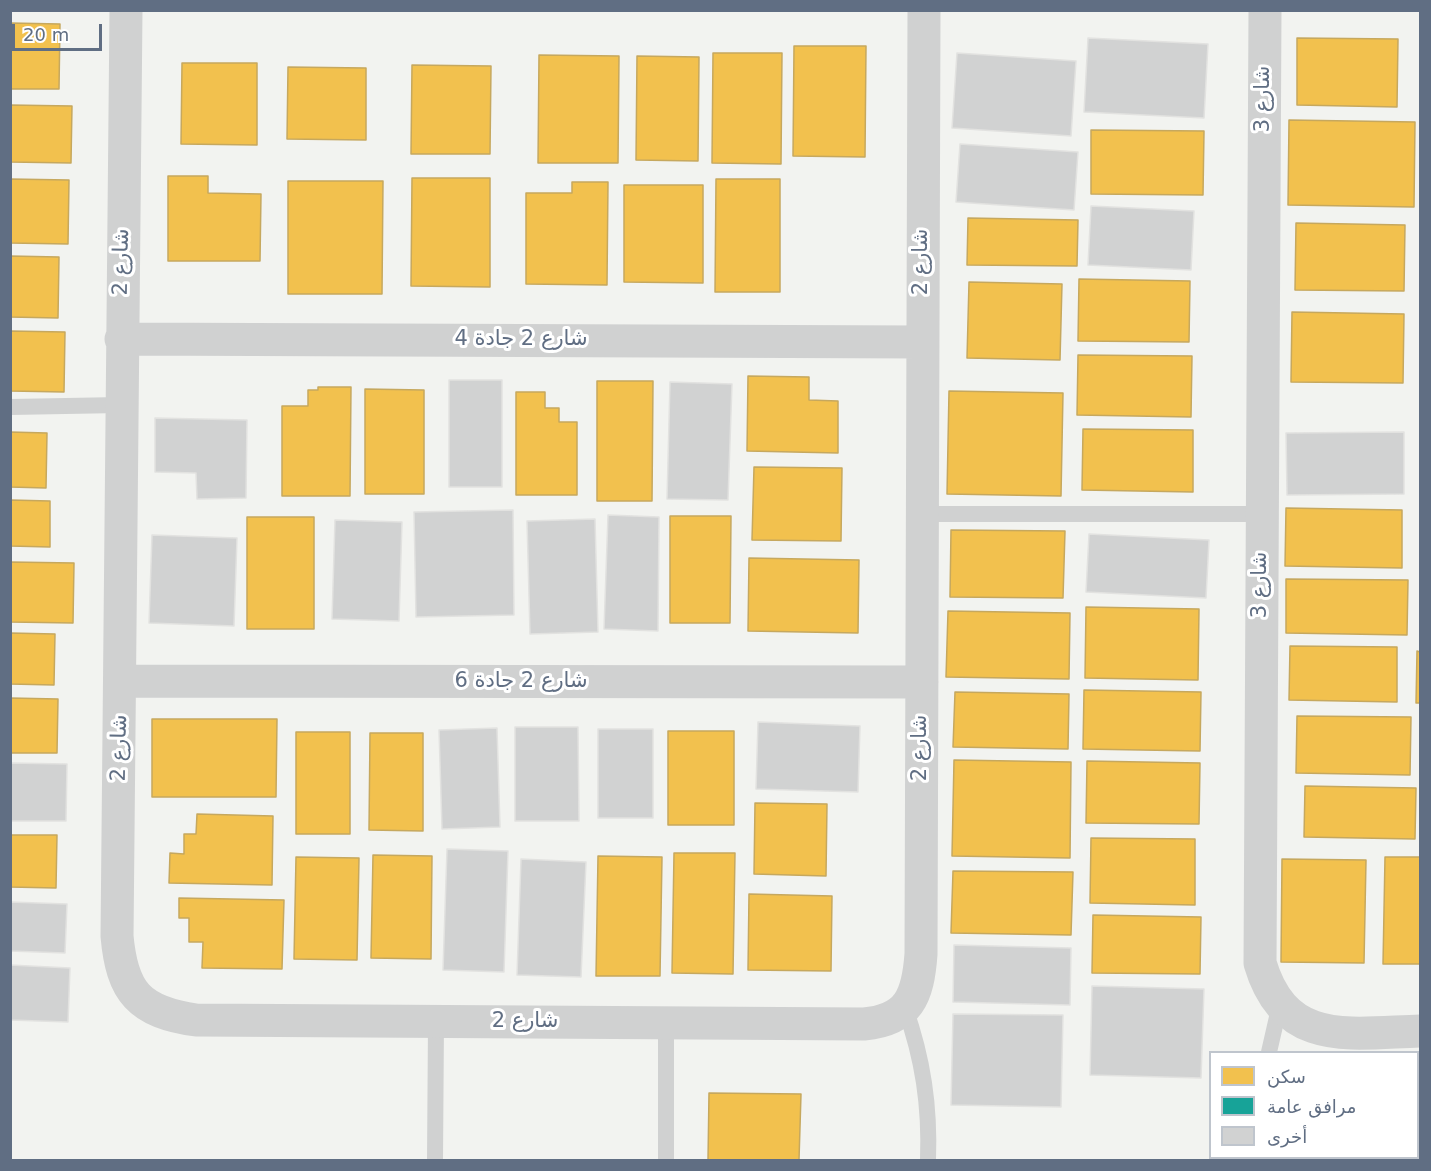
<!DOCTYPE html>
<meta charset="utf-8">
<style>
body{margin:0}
#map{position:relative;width:1431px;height:1171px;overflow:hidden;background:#f2f3f0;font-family:"DejaVu Sans","Noto Naskh Arabic",sans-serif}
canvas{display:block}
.frame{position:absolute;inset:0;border:12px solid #606e83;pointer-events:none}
.legend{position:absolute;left:1209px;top:1051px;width:210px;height:108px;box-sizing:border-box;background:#fff;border:2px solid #bfc5cd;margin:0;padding:8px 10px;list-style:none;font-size:18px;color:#606e83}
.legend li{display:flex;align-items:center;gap:12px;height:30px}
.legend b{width:30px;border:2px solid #bfc5cd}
.scale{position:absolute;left:12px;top:24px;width:90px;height:27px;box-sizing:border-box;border:3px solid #606e83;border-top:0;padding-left:8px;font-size:18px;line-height:21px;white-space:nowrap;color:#606e83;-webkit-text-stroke:4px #fff;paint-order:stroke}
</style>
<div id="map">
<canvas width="1431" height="1171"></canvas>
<div class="frame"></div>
<ul class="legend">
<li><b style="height:16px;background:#f2c14e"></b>سكن</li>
<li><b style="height:16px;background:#17a398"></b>مرافق عامة</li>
<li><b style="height:16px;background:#d1d2d2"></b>أخرى</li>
</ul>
<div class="scale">20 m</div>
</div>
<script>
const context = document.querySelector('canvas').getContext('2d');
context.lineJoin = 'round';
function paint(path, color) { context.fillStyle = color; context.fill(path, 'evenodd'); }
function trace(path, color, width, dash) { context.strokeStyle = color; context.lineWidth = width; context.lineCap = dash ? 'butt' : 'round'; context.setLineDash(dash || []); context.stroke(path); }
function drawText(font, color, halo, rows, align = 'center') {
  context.font = font + ' "DejaVu Sans","Noto Naskh Arabic",sans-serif'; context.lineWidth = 6; context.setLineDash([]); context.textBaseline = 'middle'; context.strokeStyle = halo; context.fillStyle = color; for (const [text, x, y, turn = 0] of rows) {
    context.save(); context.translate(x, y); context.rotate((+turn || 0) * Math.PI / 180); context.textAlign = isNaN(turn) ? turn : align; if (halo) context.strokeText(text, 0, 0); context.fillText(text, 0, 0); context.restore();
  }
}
const homes = new Path2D(`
 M 10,23 L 60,24 L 59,89 L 10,89 Z
 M 1297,38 L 1398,39 L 1397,107 L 1297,105 Z
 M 794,46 L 866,46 L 865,157 L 793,156 Z
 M 713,53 L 782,53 L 781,164 L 712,163 Z
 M 539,55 L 619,56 L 618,163 L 538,163 Z
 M 637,56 L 699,57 L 698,161 L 636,160 Z
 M 182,63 L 257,63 L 257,145 L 181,144 Z
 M 412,65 L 491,66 L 490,154 L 411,154 Z
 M 288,67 L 366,68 L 366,140 L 287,139 Z
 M 10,105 L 72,106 L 71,163 L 10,162 Z
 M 1289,120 L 1415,122 L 1414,207 L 1288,205 Z
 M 1091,130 L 1204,131 L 1203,195 L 1091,194 Z
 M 168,176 L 208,176 L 208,193 L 261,194 L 260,261 L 168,261 Z
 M 412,178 L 490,178 L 490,287 L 411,286 Z
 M 10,179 L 69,180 L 68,244 L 10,243 Z
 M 716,179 L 780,179 L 780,292 L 715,292 Z
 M 288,181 L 383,181 L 382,294 L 288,294 Z
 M 572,182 L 608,182 L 607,285 L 526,284 L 526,193 L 572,193 Z
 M 624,185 L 703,185 L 703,283 L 624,282 Z
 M 968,218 L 1078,220 L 1077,266 L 967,265 Z
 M 1296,223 L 1405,225 L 1404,291 L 1295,290 Z
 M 10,256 L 59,257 L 58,318 L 10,317 Z
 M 1079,279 L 1190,281 L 1189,342 L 1078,341 Z
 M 969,282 L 1062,284 L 1060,360 L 967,358 Z
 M 1292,312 L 1404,314 L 1403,383 L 1291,382 Z
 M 10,331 L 65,332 L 64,392 L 10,391 Z
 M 1078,355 L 1192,356 L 1191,417 L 1077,415 Z
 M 748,376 L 809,377 L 809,400 L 838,401 L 838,453 L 747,451 Z
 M 597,381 L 653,381 L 652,501 L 597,501 Z
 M 318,387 L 351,387 L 350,496 L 282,496 L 282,406 L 308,406 L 308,390 L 318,390 Z
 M 365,389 L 424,390 L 424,494 L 365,494 Z
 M 949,391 L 1063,393 L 1061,496 L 947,494 Z
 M 516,392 L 545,392 L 545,408 L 559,408 L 559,422 L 577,422 L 577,495 L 516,495 Z
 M 1083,429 L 1193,430 L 1193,492 L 1082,490 Z
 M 10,432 L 47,433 L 46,488 L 10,487 Z
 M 754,467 L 842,468 L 841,541 L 752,540 Z
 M 10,500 L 50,501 L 50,547 L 10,546 Z
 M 1286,508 L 1402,510 L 1402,568 L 1285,566 Z
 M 670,516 L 731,516 L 730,623 L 670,623 Z
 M 247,517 L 314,517 L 314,629 L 247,629 Z
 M 951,530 L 1065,531 L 1063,598 L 950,597 Z
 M 749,558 L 859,560 L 858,633 L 748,631 Z
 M 10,562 L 74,563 L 73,623 L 10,622 Z
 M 1286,579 L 1408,580 L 1407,635 L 1286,633 Z
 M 1086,607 L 1199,609 L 1198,680 L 1085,678 Z
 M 948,611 L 1070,613 L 1069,679 L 946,677 Z
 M 10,633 L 55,634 L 54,685 L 10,684 Z
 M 1290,646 L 1397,647 L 1397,702 L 1289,700 Z
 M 1417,651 L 1420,652 L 1420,703 L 1416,703 Z
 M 1084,690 L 1201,692 L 1200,751 L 1083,749 Z
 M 955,692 L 1069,694 L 1068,749 L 953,747 Z
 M 10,698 L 58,699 L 57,753 L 10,753 Z
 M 1297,716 L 1411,717 L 1410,775 L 1296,773 Z
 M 152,719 L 277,719 L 276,797 L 152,797 Z
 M 668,731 L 734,731 L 734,825 L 668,825 Z
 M 296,732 L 350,732 L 350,834 L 296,834 Z
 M 370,733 L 423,733 L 423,831 L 369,830 Z
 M 954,760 L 1071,762 L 1070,858 L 952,856 Z
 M 1087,761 L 1200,763 L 1199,824 L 1086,823 Z
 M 1305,786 L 1416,788 L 1415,839 L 1304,837 Z
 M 755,803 L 827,804 L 826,876 L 754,874 Z
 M 197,814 L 273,816 L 272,885 L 169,883 L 170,853 L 184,854 L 184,834 L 196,834 Z
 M 10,835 L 57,835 L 56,888 L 10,887 Z
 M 1091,838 L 1195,839 L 1195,905 L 1090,903 Z
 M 674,853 L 735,853 L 733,974 L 672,973 Z
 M 373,855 L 432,856 L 431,959 L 371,958 Z
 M 598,856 L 662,857 L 660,976 L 596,976 Z
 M 296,857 L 359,858 L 357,960 L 294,959 Z
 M 1385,857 L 1420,857 L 1420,964 L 1383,964 Z
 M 1282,859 L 1366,860 L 1364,963 L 1281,962 Z
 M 953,871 L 1073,872 L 1071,935 L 951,933 Z
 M 749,894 L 832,896 L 831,971 L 748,970 Z
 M 179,898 L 284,900 L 282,969 L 202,968 L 203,942 L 189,942 L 189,918 L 179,918 Z
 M 1093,915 L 1201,917 L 1200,974 L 1092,973 Z
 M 709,1093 L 801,1094 L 799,1160 L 708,1160 Z`);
paint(homes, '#f2c14e');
trace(homes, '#c6a85e', 1.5);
const public = new Path2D(`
 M 1418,1153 L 1420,1160 L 1349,1160 L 1353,1158 L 1418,1158 Z`);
paint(public, '#17a398');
trace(public, '#2d9392', 1.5);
const building = new Path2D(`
 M 1088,38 L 1208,44 L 1204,118 L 1084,112 Z
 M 957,53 L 1076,61 L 1071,136 L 952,128 Z
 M 960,144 L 1078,152 L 1074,210 L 956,202 Z
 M 1091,206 L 1194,211 L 1191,270 L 1088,265 Z
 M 449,380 L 502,380 L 502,487 L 449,487 Z
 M 670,382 L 732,384 L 728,500 L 667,499 Z
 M 155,418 L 247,420 L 246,498 L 197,499 L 196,473 L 155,472 Z
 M 1404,432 L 1404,494 L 1287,495 L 1286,433 Z
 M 513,510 L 514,615 L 416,617 L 414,512 Z
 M 608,515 L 659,517 L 658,631 L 604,629 Z
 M 595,519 L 598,632 L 530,634 L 527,521 Z
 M 335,520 L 402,522 L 399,621 L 332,619 Z
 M 1089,534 L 1209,540 L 1206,598 L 1086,592 Z
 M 152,535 L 237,538 L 234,626 L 149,623 Z
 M 758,722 L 860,726 L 858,792 L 756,789 Z
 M 515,727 L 578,727 L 579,821 L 515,821 Z
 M 497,728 L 500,827 L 442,829 L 439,730 Z
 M 598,729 L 653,729 L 653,818 L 598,818 Z
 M 10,763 L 67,764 L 66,821 L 10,821 Z
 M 447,849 L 508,851 L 504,972 L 443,970 Z
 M 521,859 L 586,862 L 581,977 L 517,975 Z
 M 10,902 L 67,904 L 65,953 L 10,951 Z
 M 954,945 L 1071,948 L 1070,1005 L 953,1002 Z
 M 10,965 L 70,968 L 68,1022 L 10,1020 Z
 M 1092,986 L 1204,989 L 1201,1078 L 1090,1075 Z
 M 953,1014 L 1063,1015 L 1061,1107 L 951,1105 Z`);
paint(building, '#d1d2d2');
trace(building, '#e2e2e0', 1.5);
trace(new Path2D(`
 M 10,407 L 121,405
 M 921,514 L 1261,514
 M 905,1008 C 923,1059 930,1106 928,1160
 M 666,1023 L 666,1160
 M 1269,1052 L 1280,1004
 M 435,1160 L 436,1022
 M 1231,1160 L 1235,1158
 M 1262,1160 L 1262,1158`), '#d0d1d1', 16);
trace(new Path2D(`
 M 126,10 L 117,936 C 122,992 139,1012 196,1020 L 864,1024 C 909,1020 918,996 921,954 L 924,10
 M 1265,10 L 1260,963 C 1285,1048 1350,1033 1420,1031
 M 121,339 L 921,342
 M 121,681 L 922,682`), '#d0d1d1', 33);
drawText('21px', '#606e83', '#fff', [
 ["شارع 3",1264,99,-90],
 ["شارع 2",122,262,-89],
 ["شارع 2",922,262,-90],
 ["شارع 2 جادة 4",521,340],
 ["شارع 3",1261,585,-90],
 ["شارع 2 جادة 6",521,682],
 ["شارع 2",120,748,-89],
 ["شارع 2",921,748,-90],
 ["شارع 2",525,1022]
]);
</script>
